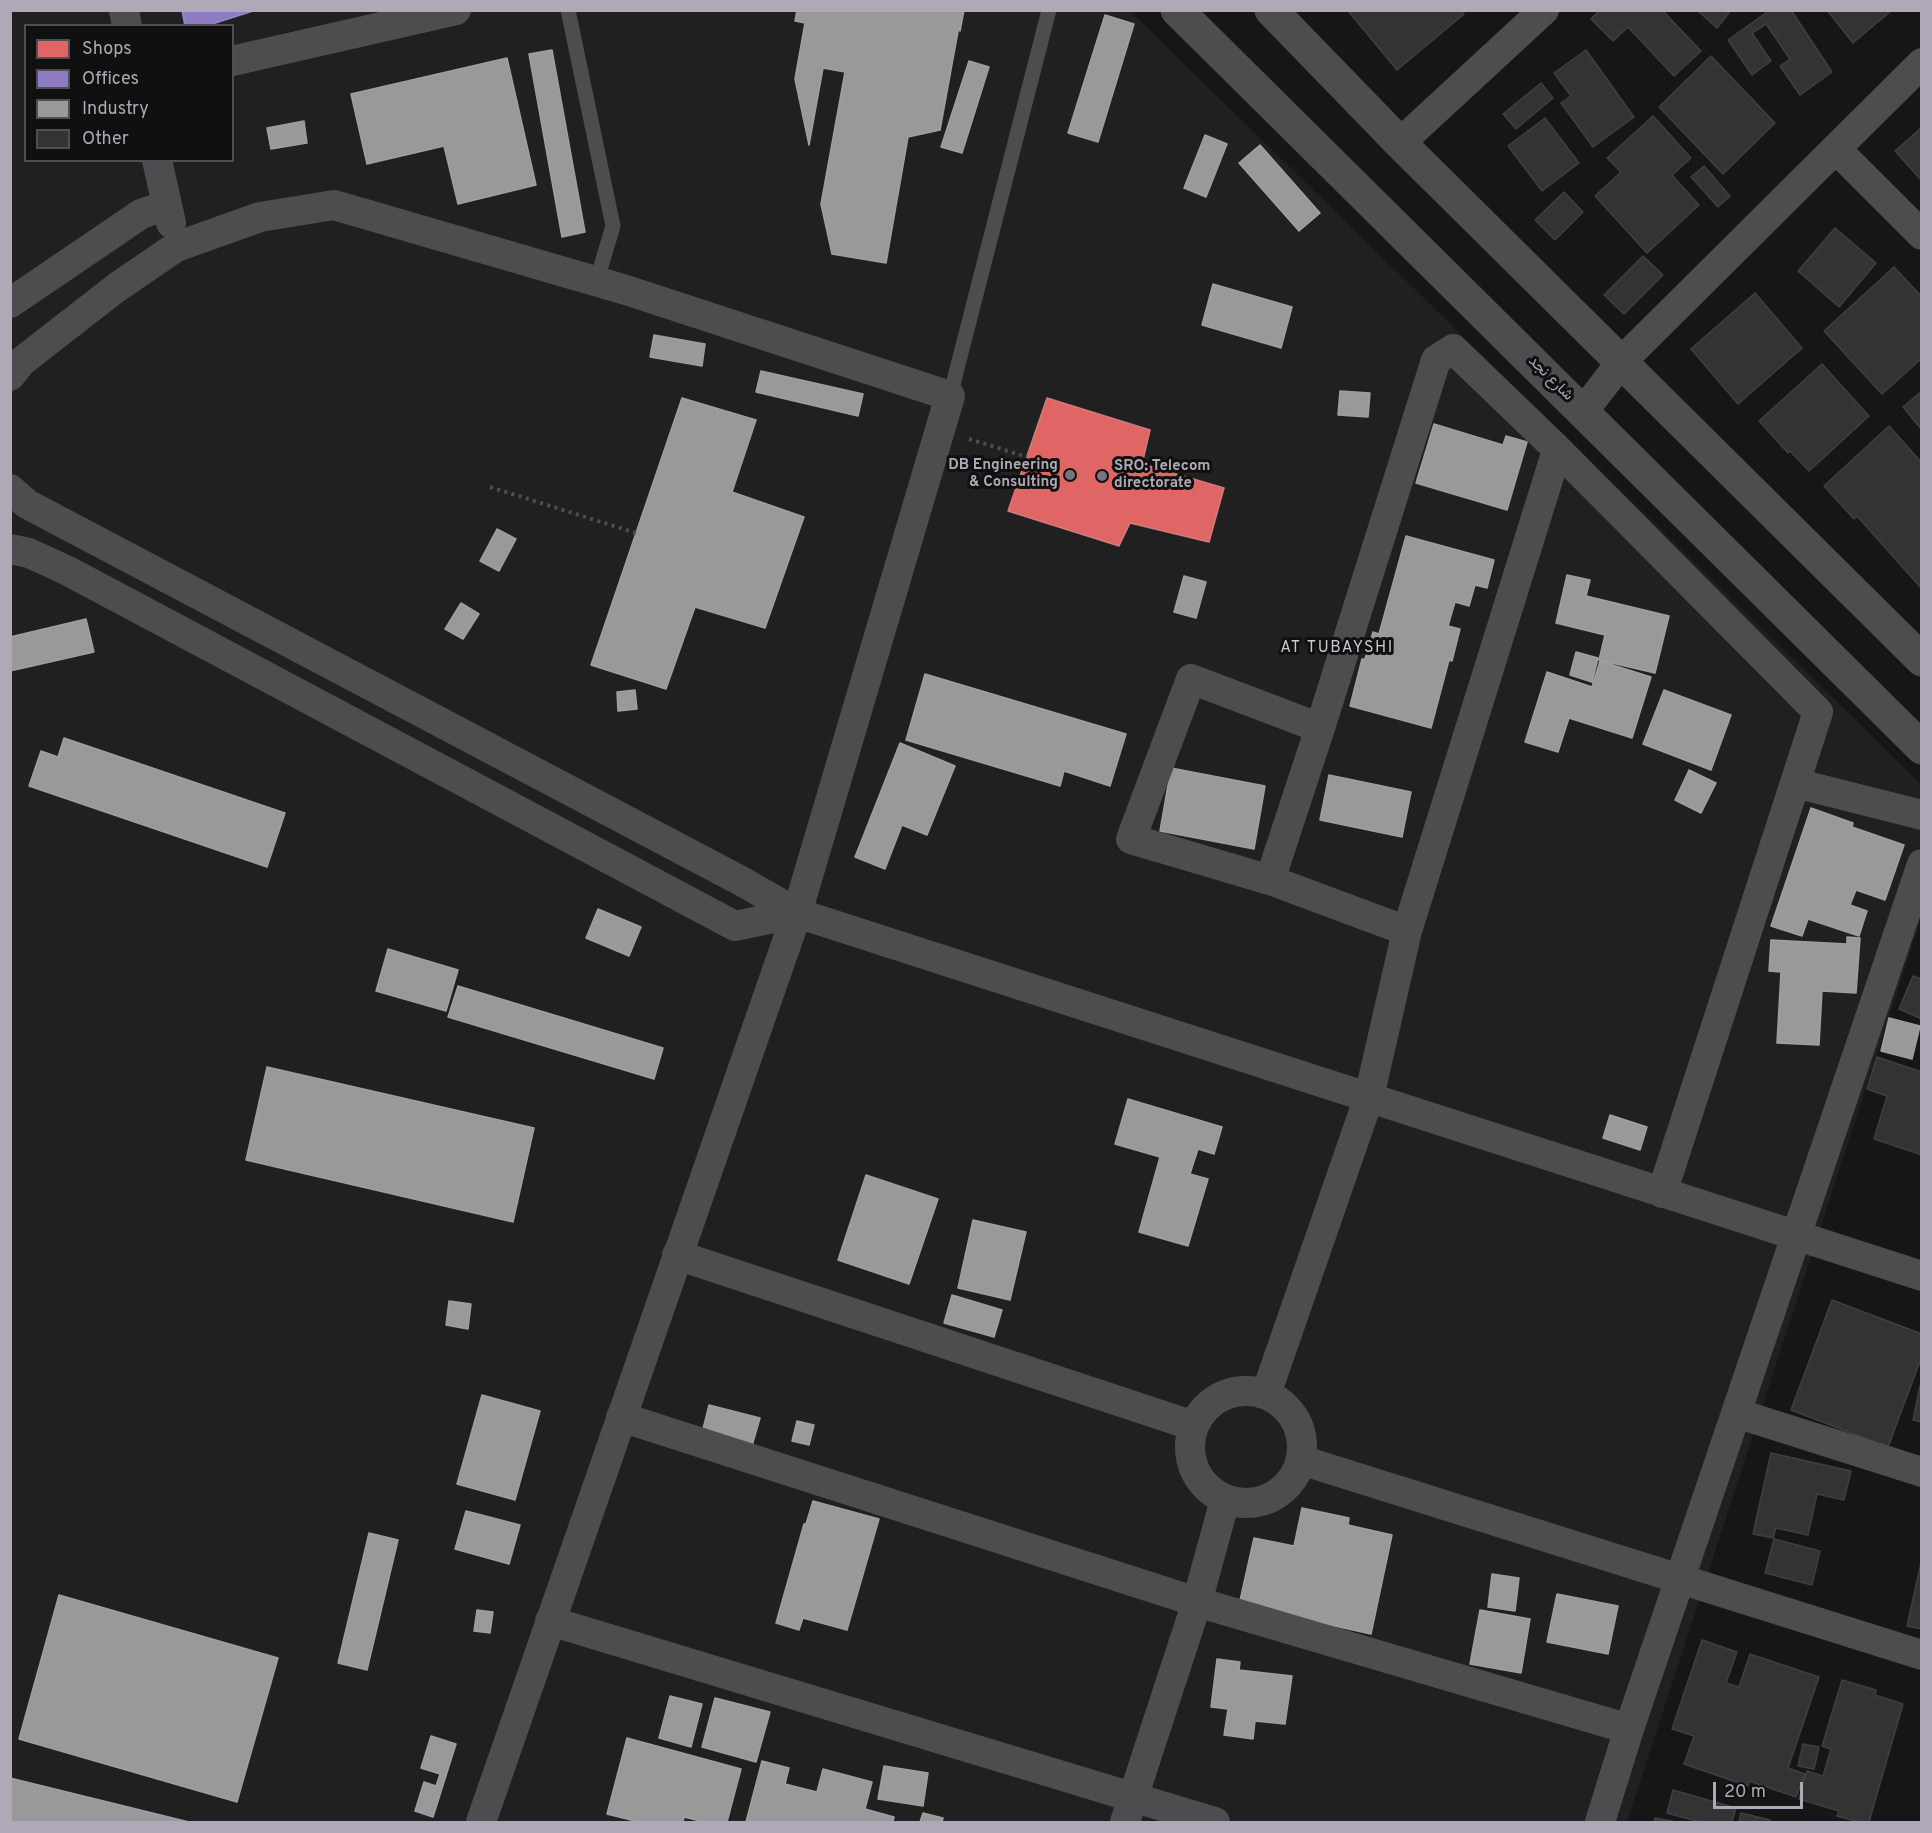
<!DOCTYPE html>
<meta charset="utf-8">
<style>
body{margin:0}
#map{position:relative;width:1932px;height:1833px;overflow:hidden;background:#161616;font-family:Overpass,sans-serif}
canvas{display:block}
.frame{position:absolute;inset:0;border:12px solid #afa8b6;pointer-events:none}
.legend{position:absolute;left:24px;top:24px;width:210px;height:138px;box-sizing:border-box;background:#111011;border:2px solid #504d53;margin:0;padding:8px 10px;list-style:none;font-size:18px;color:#afa8b6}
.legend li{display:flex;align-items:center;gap:12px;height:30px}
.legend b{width:30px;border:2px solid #504d53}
.scale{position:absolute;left:1713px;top:1782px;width:90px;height:27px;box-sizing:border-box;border:3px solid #afa8b6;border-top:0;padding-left:8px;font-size:18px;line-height:21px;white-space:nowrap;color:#afa8b6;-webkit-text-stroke:4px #111011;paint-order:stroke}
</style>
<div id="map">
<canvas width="1932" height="1833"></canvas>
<div class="frame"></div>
<ul class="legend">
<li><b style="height:16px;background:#e06666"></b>Shops</li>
<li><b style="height:16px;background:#8e7cc3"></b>Offices</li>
<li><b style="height:16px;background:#999"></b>Industry</li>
<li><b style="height:16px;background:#343334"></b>Other</li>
</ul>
<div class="scale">20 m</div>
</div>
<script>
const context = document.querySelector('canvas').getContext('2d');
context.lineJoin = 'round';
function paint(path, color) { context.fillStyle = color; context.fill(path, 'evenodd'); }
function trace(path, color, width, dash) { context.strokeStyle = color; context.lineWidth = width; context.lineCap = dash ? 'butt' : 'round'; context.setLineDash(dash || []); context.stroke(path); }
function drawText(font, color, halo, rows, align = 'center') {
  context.font = font + ' Overpass,Vazirmatn,sans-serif'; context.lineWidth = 6; context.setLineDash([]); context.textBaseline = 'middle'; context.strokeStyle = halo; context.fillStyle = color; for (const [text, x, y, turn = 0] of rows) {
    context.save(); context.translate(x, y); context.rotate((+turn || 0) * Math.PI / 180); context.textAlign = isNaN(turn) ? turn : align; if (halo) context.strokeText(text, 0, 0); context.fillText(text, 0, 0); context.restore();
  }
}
paint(new Path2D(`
 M 11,11 L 1130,11 L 1921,784 L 1921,919 L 1627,1822 L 11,1822 ZM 26,26 L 232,26 L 232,160 L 26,160 Z`), '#212021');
const shops = new Path2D(`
 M 1047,398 L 1150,430 L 1142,464 L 1224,488 L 1209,542 L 1130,523 L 1119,546 L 1008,511 Z`);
paint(shops, '#e06666');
trace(shops, '#d17a7e', 1.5);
const offices = new Path2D(`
 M 182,10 L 256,10 L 206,26 L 185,26 Z`);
paint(offices, '#8e7cc3');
trace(offices, '#9889bf', 1.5);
const industry = new Path2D(`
 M 797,10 L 964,10 L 960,31 L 959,26 L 940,130 L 908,137 L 886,263 L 832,254 L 821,204 L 845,72 L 823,68 L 809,145 L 795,79 L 805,23 L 795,21 Z
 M 1105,15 L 1134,24 L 1098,142 L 1068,133 Z
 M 552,50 L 585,232 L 562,237 L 529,54 Z
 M 507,58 L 536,185 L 458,204 L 444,146 L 367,164 L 351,94 Z
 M 969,61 L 989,67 L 962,153 L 941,147 Z
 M 304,121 L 307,143 L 271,149 L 267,128 Z
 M 1205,135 L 1227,144 L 1206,197 L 1184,188 Z
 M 1260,145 L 1320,213 L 1299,231 L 1239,163 Z
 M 1213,284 L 1292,307 L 1281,348 L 1202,325 Z
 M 654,335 L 705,344 L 702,366 L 650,357 Z
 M 761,371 L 863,394 L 858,416 L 756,392 Z
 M 1340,391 L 1370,393 L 1368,417 L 1338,415 Z
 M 682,398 L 756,420 L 732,492 L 804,517 L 765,628 L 695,607 L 666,689 L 591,665 Z
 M 1434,424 L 1503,445 L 1506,436 L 1527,442 L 1507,510 L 1416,483 Z
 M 497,529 L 516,539 L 499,571 L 480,561 Z
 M 1406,536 L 1494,560 L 1487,588 L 1475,585 L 1469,606 L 1455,602 L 1448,626 L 1460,629 L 1452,661 L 1449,660 L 1431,728 L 1350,706 L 1362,659 L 1365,659 L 1373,632 L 1379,634 Z
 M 1567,575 L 1590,580 L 1586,596 L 1669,616 L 1655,673 L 1599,660 L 1605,635 L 1556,623 Z
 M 1184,576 L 1206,582 L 1196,618 L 1174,612 Z
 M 461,603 L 479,614 L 463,639 L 445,629 Z
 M 86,619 L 94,652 L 10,671 L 10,637 Z
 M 1576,652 L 1598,658 L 1592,682 L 1570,675 Z
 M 1600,661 L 1651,677 L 1632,738 L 1569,718 L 1558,752 L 1525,742 L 1547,672 L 1592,687 Z
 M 925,674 L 1126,734 L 1110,786 L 1064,771 L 1060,786 L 906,740 Z
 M 635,690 L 637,709 L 618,711 L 617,692 Z
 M 1664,690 L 1731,715 L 1711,770 L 1643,744 Z
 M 64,738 L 285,813 L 267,867 L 29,786 L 41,751 L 58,757 Z
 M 900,743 L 955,766 L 927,835 L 902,825 L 885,869 L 855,857 Z
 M 1171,768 L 1265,786 L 1254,849 L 1160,831 Z
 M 1689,770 L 1716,783 L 1701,813 L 1675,800 Z
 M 1329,775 L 1411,792 L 1402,837 L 1320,820 Z
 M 1811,808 L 1853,823 L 1852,827 L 1904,845 L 1885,900 L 1856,890 L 1850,905 L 1867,911 L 1859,936 L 1808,919 L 1802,936 L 1771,926 Z
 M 598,909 L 641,927 L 629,956 L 586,938 Z
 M 1847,937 L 1860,938 L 1856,993 L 1822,991 L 1819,1045 L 1777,1043 L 1781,972 L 1769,971 L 1771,940 L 1847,944 Z
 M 388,949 L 458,970 L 446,1011 L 376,991 Z
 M 458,986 L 663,1048 L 654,1079 L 448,1017 Z
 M 1889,1018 L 1920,1026 L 1912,1059 L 1881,1051 Z
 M 267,1067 L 534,1128 L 513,1222 L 246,1160 Z
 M 1128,1099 L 1222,1127 L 1214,1154 L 1198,1149 L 1190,1174 L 1208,1179 L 1188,1246 L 1139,1232 L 1160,1157 L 1115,1144 Z
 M 1610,1115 L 1647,1127 L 1640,1150 L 1603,1138 Z
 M 866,1175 L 938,1199 L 909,1284 L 838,1260 Z
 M 973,1220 L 1026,1232 L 1010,1300 L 958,1288 Z
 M 952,1295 L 1002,1310 L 994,1337 L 944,1323 Z
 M 449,1301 L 471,1304 L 468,1329 L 446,1325 Z
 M 482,1395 L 540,1411 L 515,1500 L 457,1484 Z
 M 709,1405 L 760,1418 L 752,1446 L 702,1433 Z
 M 797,1421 L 814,1425 L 809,1445 L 792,1441 Z
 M 813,1501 L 879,1519 L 847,1630 L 803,1618 L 799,1630 L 776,1623 L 804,1524 L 806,1524 Z
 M 1302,1508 L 1349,1518 L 1348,1525 L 1392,1535 L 1371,1634 L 1239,1605 L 1254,1538 L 1294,1546 Z
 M 466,1511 L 520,1525 L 509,1564 L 455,1549 Z
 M 369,1533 L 398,1540 L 367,1670 L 338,1663 Z
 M 1492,1574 L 1519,1578 L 1515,1611 L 1488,1607 Z
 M 1557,1594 L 1618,1606 L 1608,1654 L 1547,1642 Z
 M 59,1595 L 278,1658 L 237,1802 L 19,1739 Z
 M 477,1610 L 493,1612 L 490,1633 L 474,1631 Z
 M 1480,1610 L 1530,1619 L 1521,1673 L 1470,1664 Z
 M 1217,1659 L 1240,1662 L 1239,1670 L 1292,1676 L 1285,1724 L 1255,1721 L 1253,1739 L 1224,1735 L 1228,1709 L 1211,1707 Z
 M 670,1696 L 702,1704 L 691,1747 L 659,1738 Z
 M 715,1698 L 770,1712 L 756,1762 L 702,1747 Z
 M 431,1736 L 456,1744 L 433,1817 L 415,1811 L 424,1782 L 436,1786 L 440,1774 L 421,1768 Z
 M 627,1738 L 741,1769 L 727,1822 L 704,1822 L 684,1817 L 683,1822 L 639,1822 L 607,1814 Z
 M 762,1761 L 789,1768 L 785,1784 L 817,1792 L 823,1769 L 872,1782 L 865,1809 L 894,1817 L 893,1822 L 746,1822 Z
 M 884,1766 L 928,1773 L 923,1806 L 878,1799 Z
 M 10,1778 L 189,1822 L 10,1822 Z
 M 923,1813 L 943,1818 L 942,1822 L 920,1822 Z`);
paint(industry, '#999');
trace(industry, '#a09ea2', 1.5);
const building = new Path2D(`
 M 1351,10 L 1462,10 L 1464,14 L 1397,70 L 1349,12 Z
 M 1600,10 L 1662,10 L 1701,51 L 1674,76 L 1628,27 L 1613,41 L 1591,19 Z
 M 1697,10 L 1731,10 L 1717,28 Z
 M 1770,10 L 1791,10 L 1832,72 L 1800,95 L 1780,66 L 1790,59 L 1766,24 L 1752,33 L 1771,61 L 1752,75 L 1728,40 Z
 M 1827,10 L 1892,10 L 1853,43 Z
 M 1586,50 L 1634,117 L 1593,147 L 1561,103 L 1571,96 L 1554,73 Z
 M 1711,56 L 1775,123 L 1723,174 L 1659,107 Z
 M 1541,83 L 1553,98 L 1516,129 L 1503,114 Z
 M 1653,116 L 1691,158 L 1672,175 L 1699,205 L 1647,253 L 1595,196 L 1621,172 L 1607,158 Z
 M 1545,118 L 1579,163 L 1542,191 L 1508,146 Z
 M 1922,127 L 1922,181 L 1895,151 Z
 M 1704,166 L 1730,196 L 1718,207 L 1691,177 Z
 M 1564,192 L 1583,212 L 1555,240 L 1535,220 Z
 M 1835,228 L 1876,263 L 1839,307 L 1798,271 Z
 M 1643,256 L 1663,275 L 1624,314 L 1604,295 Z
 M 1894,267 L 1922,297 L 1922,358 L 1882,394 L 1824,331 Z
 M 1755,293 L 1802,348 L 1738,404 L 1691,349 Z
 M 1822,364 L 1869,416 L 1809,471 L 1790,451 L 1788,453 L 1759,421 Z
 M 1922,391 L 1922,430 L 1903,407 Z
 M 1889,426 L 1922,463 L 1922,589 L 1857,516 L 1854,519 L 1824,486 Z
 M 1913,976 L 1922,979 L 1922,1019 L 1899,1009 Z
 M 1877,1057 L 1922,1072 L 1922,1155 L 1874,1139 L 1887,1096 L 1867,1089 Z
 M 1832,1300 L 1922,1334 L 1922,1356 L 1888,1447 L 1791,1410 Z
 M 1920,1386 L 1922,1386 L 1922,1422 L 1913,1420 Z
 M 1771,1453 L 1851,1471 L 1844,1500 L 1817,1494 L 1808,1535 L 1776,1528 L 1773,1538 L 1753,1534 Z
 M 1774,1539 L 1820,1551 L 1812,1585 L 1765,1573 Z
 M 1921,1563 L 1922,1563 L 1922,1629 L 1907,1626 Z
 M 1702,1640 L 1737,1652 L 1726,1683 L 1739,1687 L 1750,1654 L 1819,1677 L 1788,1768 L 1805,1774 L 1796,1797 L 1749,1781 L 1748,1786 L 1684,1764 L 1694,1736 L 1672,1729 Z
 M 1842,1680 L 1876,1690 L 1875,1695 L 1903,1704 L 1869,1822 L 1859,1822 L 1837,1816 L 1839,1811 L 1799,1799 L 1807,1771 L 1823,1776 L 1831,1749 L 1822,1746 Z
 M 1803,1744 L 1819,1747 L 1814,1769 L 1798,1766 Z
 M 1673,1790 L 1736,1808 L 1732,1822 L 1700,1822 L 1667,1813 Z
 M 1741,1813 L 1770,1820 L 1770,1822 L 1739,1822 Z
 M 1655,1818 L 1677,1822 L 1654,1822 Z`);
paint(building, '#343334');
trace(building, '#413e42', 1.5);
trace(new Path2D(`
 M 969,439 L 1027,457
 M 490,487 L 636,533`), '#4f4d50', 4, [3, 4.5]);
trace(new Path2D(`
 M 568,10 L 613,226 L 596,283
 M 950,396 L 1049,10`), '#4d4c4f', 15);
trace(new Path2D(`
 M 124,10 L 127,26
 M 232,61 L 456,10
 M 1400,143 L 1544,10
 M 1837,150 L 1922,235
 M 157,160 L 171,223
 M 10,303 L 141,214 L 167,205
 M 10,376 L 21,362 L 116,288 L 176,247 L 260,217 L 334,205 L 626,290 L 950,396 L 797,913 L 481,1822
 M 1583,412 L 1622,361 L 1922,63
 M 1556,448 L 1555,457 L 1407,931 L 1270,880 L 1131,839 L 1191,679 L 1320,728 L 1436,360 L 1453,349 L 1556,448 L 1818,712 L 1662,1193
 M 10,489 L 27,504 L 743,882 L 797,913 L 1922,1276
 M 10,549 L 29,553 L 68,571 L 735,926 L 797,913
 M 1795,783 L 1922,815
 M 1270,880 L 1320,728
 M 677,1255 L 1194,1426
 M1190 1447a56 56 0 1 1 112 0a56 56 0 1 1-112 0Z
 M 1266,1394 L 1369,1097 L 1407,931
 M 1736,1413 L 1922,1472
 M 621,1417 L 1197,1602 L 1629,1729
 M 1301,1460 L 1922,1655
 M 550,1621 L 1215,1822
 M 1125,1822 L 1197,1602 L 1225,1500
 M 1600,1822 L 1629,1729 L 1922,864`), '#4d4c4f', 30);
trace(new Path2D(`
 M 1177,10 L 1922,748
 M 1271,10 L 1400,143 L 1922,660`), '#4d4c4f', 33);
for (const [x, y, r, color] of [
 [1070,475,6,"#79757e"],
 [1102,476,6,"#79757e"]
]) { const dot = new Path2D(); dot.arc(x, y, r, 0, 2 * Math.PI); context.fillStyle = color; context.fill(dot); trace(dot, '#111011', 2); }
drawText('15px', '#afa8b6', '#111011', [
 ["شارع نجد",1550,379,45]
]);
drawText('bold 15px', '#afa8b6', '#111011', [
 ["DB Engineering",1058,466],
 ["& Consulting",1058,483],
 ["SRO: Telecom",1114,467,"left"],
 ["directorate",1114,484,"left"]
], 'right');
context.letterSpacing = '1.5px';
drawText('16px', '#cdc8d2', '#111011', [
 ["AT TUBAYSHI",1337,649]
]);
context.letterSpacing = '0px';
</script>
